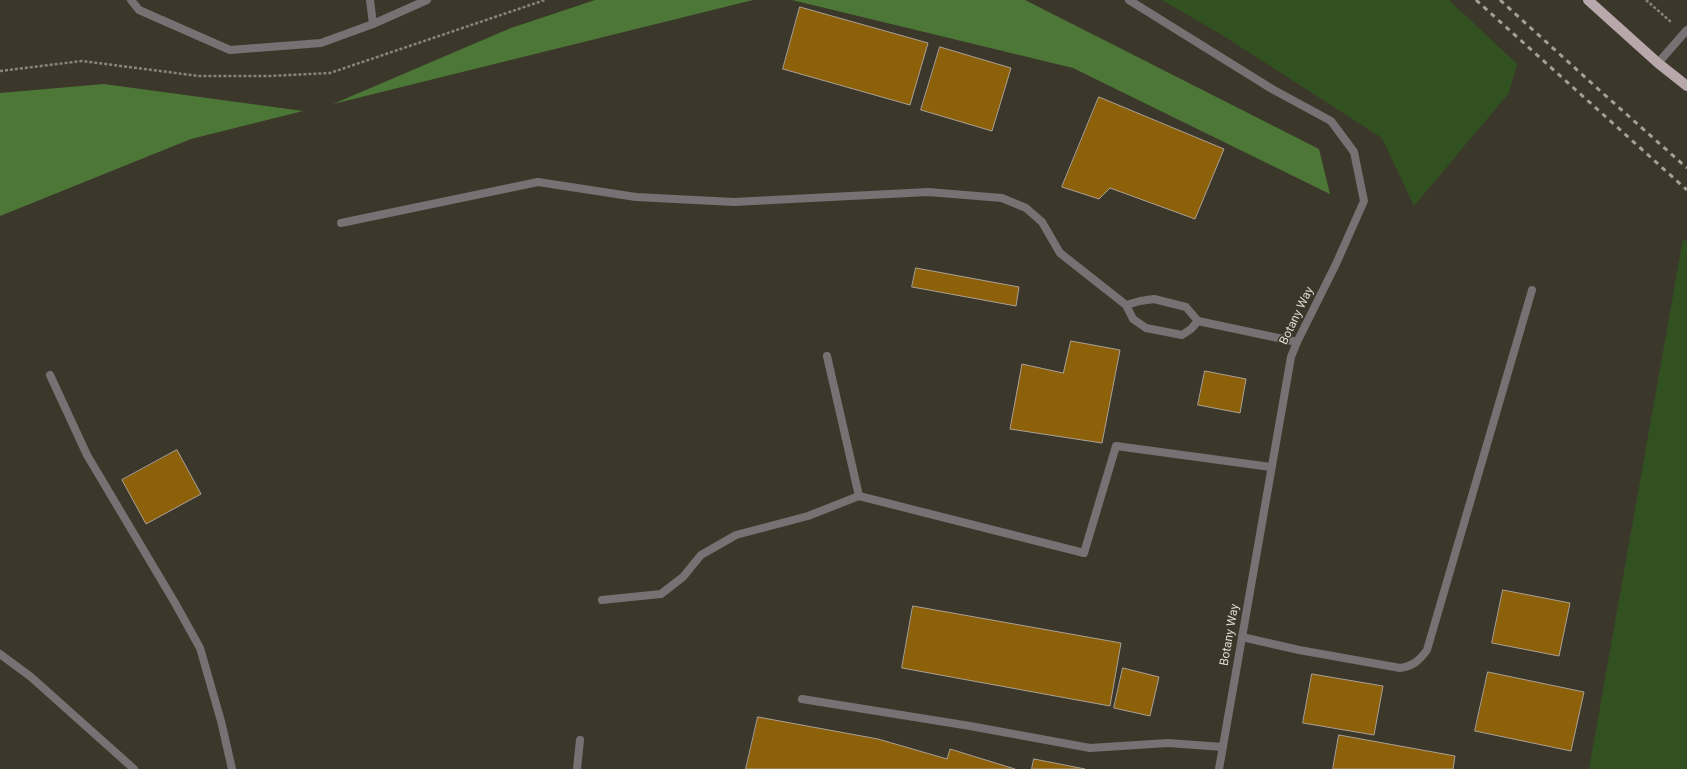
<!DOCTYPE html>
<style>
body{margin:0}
canvas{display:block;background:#3c372b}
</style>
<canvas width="1687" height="769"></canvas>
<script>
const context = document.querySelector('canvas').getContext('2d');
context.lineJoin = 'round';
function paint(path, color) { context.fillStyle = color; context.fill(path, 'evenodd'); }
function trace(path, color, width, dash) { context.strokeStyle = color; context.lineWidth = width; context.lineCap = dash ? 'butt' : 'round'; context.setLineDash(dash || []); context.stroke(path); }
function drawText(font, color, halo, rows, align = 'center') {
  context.font = font + ' Roboto,sans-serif'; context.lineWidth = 3; context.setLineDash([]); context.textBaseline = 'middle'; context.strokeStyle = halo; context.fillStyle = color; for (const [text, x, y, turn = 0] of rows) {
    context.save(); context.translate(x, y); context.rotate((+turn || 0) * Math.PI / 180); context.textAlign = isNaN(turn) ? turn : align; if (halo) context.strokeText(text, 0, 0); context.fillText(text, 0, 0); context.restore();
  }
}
paint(new Path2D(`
 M 1162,0 L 1449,0 L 1517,64 L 1509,93 L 1414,206 L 1382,138 L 1222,35 Z
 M 1683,239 L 1687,242 L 1687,769 L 1589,769 Z`), '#315120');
paint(new Path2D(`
 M 595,0 L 753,0 L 333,104 L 511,28 Z
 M 792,0 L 1025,0 L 1319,149 L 1330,194 L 1073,68 Z
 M 104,84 L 303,111 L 191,139 L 0,216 L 0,93 Z`), '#4c7736');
const building = new Path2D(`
 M 800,7 L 928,43 L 910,105 L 783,69 Z
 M 940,47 L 1011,68 L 992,131 L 921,110 Z
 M 1099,97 L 1224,149 L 1195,219 L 1110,188 L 1099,199 L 1062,187 Z
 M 916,268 L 1019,287 L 1016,306 L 912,287 Z
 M 1071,341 L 1120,350 L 1102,443 L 1010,429 L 1022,364 L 1063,373 Z
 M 1205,371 L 1246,379 L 1240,413 L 1198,405 Z
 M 177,450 L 201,494 L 146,524 L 122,480 Z
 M 1503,590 L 1570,603 L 1559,656 L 1492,643 Z
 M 913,606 L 1121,643 L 1110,706 L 902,668 Z
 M 1123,668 L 1159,677 L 1150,716 L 1114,708 Z
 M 1488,672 L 1584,692 L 1571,751 L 1475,731 Z
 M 1312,674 L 1383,686 L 1374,735 L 1303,723 Z
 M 758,717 L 878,739 L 947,759 L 950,749 L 1015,769 L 746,769 Z
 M 1339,735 L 1455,756 L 1453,769 L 1333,769 Z
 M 1034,759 L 1085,769 L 1032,769 Z`);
paint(building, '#8d600a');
trace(building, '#aba194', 1);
trace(new Path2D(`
 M 1646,0 L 1671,22
 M 0,71 L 82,61 L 199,76 L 269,76 L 330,73 L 545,0`), '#88847a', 2.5, [3, 2]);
trace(new Path2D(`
 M 131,0 L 139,10 L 230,50 L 321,43 L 373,24 L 427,0
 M 370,0 L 373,24
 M 1658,63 L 1687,30
 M 341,223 L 538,182 L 636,197 L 734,202 L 928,192 L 1002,198 L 1026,208 L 1042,222 L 1060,253 L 1126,305 L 1133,319 L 1146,328 L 1182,335 L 1191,329 L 1198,321
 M 1126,305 L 1140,301 L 1154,299 L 1186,307 L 1198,321 L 1297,342
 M 827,356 L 859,496 L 1084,553 L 1116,446 L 1271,467
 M 50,375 L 87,455 L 175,603 L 200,648 L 221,721 L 232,769
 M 602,600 L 661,594 L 683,577 L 701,555 L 736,535 L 808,516 L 859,496
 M 1242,637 L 1299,650 L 1400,668 C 1413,666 1419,661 1427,650 L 1532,290
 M 0,654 L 31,677 L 134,769
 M 802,699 L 970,726 L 1090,748 L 1168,743 L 1223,747
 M 577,769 L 580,740`), '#787072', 8);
trace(new Path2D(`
 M 1129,0 L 1272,89 L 1331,121 L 1354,152 L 1364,201 L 1336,264 L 1297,342 L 1291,357 L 1219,769`), '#787072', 8);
trace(new Path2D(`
 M 1588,0 L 1658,63 L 1687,86`), '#b8a8ab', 10);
trace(new Path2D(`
 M 1476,0 L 1687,190
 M 1500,0 L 1597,88 L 1687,168`), '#a3a096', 3, [5, 5]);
drawText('12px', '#dfdcd4', '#3c372b', [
 ["Botany Way",1297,316,-64],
 ["Botany Way",1230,635,-80]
]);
</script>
